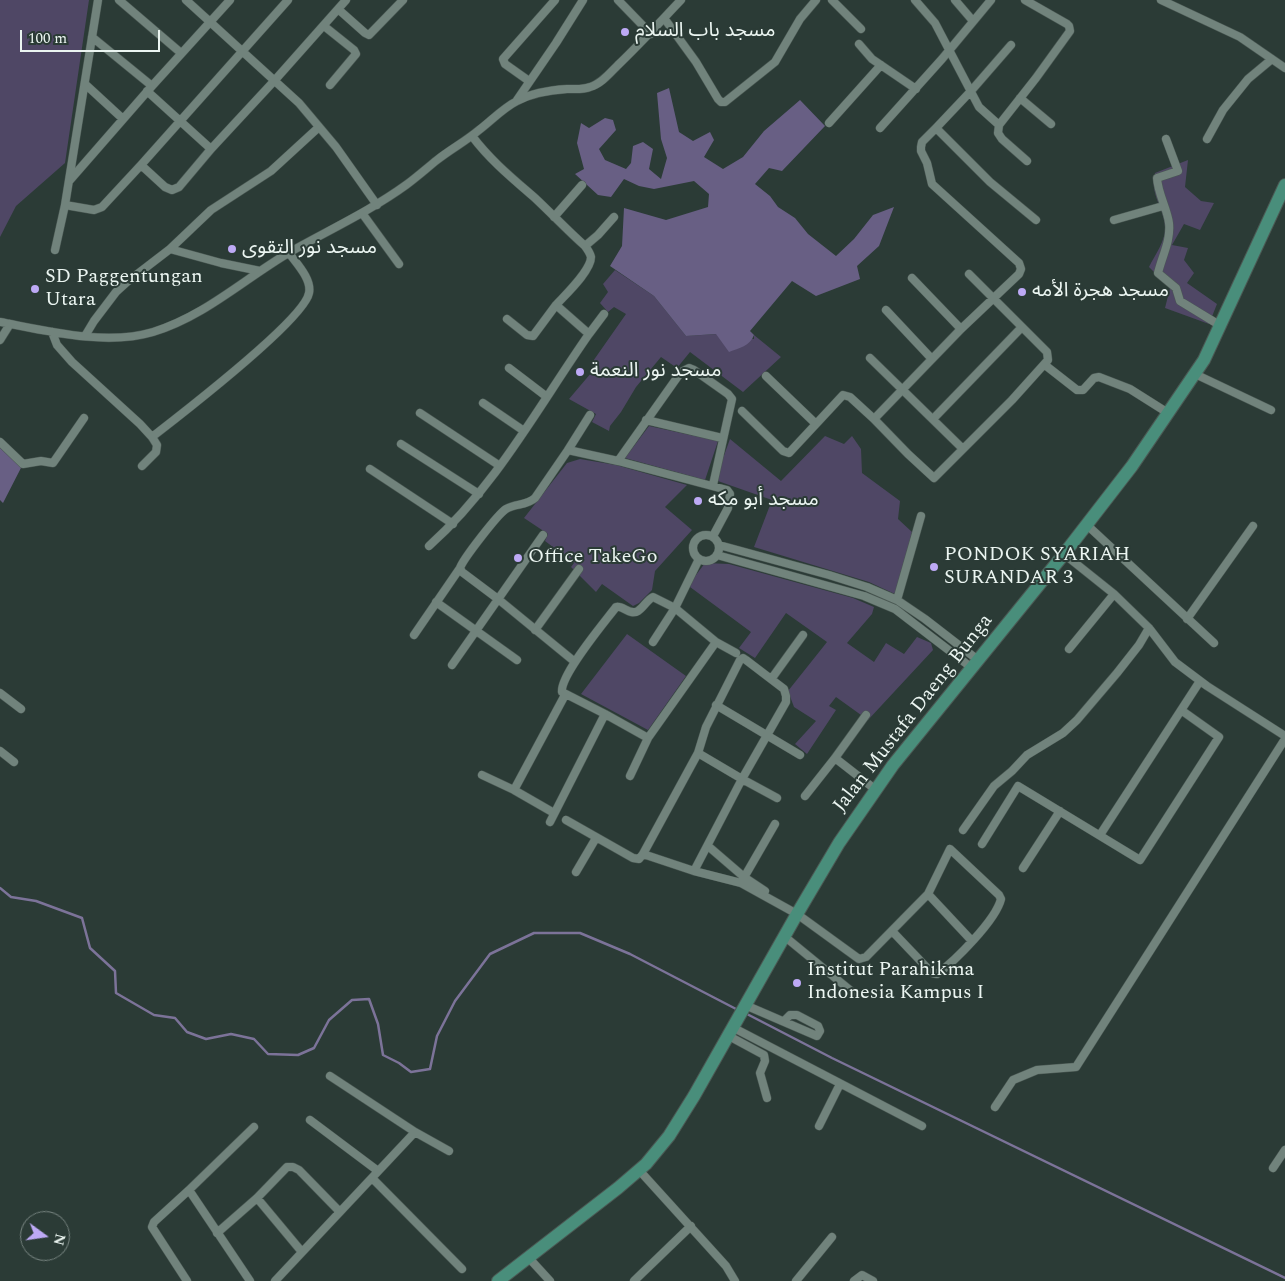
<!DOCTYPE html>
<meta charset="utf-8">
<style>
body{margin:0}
#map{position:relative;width:1285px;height:1281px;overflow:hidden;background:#2b3b36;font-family:Spectral,serif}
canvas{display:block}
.north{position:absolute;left:20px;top:1211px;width:50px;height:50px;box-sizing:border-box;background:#2b3b36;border:1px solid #788581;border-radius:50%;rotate:104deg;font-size:14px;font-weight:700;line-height:20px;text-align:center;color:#ebf5f1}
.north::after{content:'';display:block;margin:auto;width:18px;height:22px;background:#bda9f5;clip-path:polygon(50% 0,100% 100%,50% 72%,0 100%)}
.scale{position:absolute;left:20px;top:30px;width:140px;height:22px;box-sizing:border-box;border:2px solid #ebf5f1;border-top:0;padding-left:6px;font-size:15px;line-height:18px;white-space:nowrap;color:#ebf5f1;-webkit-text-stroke:4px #2b3b36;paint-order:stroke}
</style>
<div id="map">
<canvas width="1285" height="1281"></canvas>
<div class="north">N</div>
<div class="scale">100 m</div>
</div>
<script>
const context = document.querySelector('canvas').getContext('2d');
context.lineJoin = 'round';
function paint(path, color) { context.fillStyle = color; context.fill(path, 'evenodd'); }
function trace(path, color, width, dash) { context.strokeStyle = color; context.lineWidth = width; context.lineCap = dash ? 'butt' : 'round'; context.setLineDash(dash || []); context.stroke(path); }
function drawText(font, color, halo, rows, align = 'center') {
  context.font = font + ' Spectral,"Noto Sans Arabic",serif'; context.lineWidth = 4; context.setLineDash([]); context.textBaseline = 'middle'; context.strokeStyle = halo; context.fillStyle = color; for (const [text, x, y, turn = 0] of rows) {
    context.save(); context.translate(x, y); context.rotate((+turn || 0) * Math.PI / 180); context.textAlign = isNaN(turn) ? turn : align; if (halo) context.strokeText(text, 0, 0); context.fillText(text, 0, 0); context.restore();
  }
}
paint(new Path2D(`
 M 0,0 L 89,0 L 65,163 L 16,206 L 0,237 Z
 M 1188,160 L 1185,187 L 1201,201 L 1214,203 L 1200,230 L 1184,224 L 1172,245 L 1188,248 L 1184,260 L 1194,273 L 1187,283 L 1217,304 L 1209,324 L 1165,308 L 1170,288 L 1149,267 C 1155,255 1166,240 1165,227 C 1164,208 1149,193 1155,173 Z
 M 615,270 L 654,296 L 686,336 L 717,334 L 754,339 L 754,335 L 781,357 L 743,392 L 690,352 L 677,368 L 661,357 L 636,387 L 621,412 L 610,426 L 609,431 L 592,422 L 596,414 L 569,399 L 597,366 L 591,364 L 626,314 L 614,307 L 608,312 L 600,303 L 608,292 L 603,284 Z
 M 649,426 L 718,441 L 705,480 L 625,458 Z
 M 825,436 L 844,444 L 852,436 L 861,449 L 862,473 L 900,501 L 898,519 L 912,532 L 897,595 L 869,582 L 754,547 L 772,500 L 715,480 L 730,439 L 781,481 Z
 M 580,459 L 616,465 L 687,485 L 665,507 L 692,530 L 655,571 L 652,590 L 639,603 L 633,606 L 602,584 L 596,592 L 571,567 L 574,563 L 545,541 L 548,534 L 524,518 L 567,463 Z
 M 705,563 L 729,564 L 853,598 L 874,607 L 872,614 L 847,643 L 874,662 L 886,643 L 904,654 L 917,637 L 931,643 L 933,650 L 868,720 L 836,697 L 829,706 L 836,710 L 807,754 L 795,744 L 816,721 L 794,707 L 788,691 L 827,642 L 786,613 L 755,658 L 739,648 L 751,632 L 690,587 L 693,579 Z
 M 627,634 L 686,676 L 648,730 L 581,694 Z`), '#4f4765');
paint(new Path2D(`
 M 669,88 L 679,132 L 693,141 L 710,132 L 714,140 L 704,157 L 723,169 L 743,157 L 764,131 L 800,100 L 825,126 L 782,171 L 769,168 L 755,184 L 770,196 L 778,207 L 795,218 L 808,234 L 836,256 L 854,239 L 873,215 L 894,207 L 879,246 L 857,266 L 860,279 L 816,296 L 792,281 L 750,331 L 754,335 C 750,346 739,348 729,352 L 716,334 L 686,336 L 654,296 L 610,266 L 622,246 L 624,208 L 666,220 L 708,207 L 709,194 L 694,181 L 654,189 L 639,186 L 624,179 L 611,197 L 598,195 L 575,174 L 584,169 L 577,143 L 581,123 L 589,128 L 605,118 L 613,120 L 616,130 L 599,149 L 605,160 L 626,169 L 631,163 L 633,146 L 643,142 L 653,149 L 649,169 L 661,179 L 667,158 L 661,139 L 657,93 Z
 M 0,442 L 23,464 L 3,503 L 0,500 Z`), '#685f84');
trace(new Path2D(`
 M 0,888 L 11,897 L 36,901 L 82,918 L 90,948 L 115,971 L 116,993 L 154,1015 L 175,1018 L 187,1032 L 206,1039 L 231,1034 L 254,1039 L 268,1054 L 298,1055 L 314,1048 L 329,1020 L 352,1000 L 369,999 L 378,1024 L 383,1055 L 399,1063 L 411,1072 L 430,1069 L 437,1036 L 455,1001 L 490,954 L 534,933 L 580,933 L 630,954 L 738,1010
 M 745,1013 L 832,1058 L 1285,1278`), '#7c7399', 2.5);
const street = new Path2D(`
 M 98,0 L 65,205 L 94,210 L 102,207 L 141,165 L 288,0
 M 119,0 L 181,53
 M 186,0 L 299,103 L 336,147 L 377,205
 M 618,0 L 651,34
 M 832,0 L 861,29
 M 915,0 L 935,23 L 979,107 L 999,125 L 998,133 L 1002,139 L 1027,161
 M 955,0 L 973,21
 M 1161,0 L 1240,37 L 1285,68
 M 338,9 L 365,33 L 369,35 L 403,0
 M 664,18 L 696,62 L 718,99 L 721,102 L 725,102 L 775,62 L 800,19 L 816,0
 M 324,26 L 354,50 L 356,54 L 330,85
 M 92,37 L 152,86
 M 859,44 L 872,59 L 916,89
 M 1011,45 L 971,91 L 936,128 L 990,182 L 1036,220
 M 529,81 L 505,64 L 503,59 L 555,0
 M 85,84 L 123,119
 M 147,91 L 211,149 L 275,80 L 346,0
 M 1020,98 L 1051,124
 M 517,100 L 556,43 L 583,0
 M 829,123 L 881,65
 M 999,125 L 1036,78 L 1070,31 L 1069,26 L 1067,24 L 1025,0
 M 880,128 L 942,59 L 991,0
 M 1166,139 L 1178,171 L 1157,178 C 1158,194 1167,208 1169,223 C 1171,241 1162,256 1158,273 L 1176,288 L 1180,301 L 1221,326
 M 1207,139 L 1223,110 L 1248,79 L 1272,59
 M 141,165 L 165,187 L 172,190 L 179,187 L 211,149
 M 70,180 L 152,86 L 230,0
 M 362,213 L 399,264
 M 554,217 L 582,185
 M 1114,220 L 1163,206
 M 585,246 L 598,235 L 614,217
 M 170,249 L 221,263 L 260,271
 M 55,250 L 65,205
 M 912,278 L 961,329
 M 886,310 L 931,358
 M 507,319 L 527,335 L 533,336 L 556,305
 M 0,322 C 47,331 106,346 153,332 C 205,316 244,279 290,252 C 329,230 370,211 406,185 C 417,177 427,168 437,160 C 451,149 466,141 479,130 C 491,121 503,108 517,101 C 532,93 550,90 567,89 C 575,89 583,90 590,87 C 601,84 610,73 618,65 C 640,44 660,22 681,0
 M 52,332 L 57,345 L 72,362 L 140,424 L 152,437 C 179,416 304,320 309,293 C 312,279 296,263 289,253
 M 589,334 L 604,314
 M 85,336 L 94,321 L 116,292 L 127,282 L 170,249 L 211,210 L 271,171 L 319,127
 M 0,340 L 10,324
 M 870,358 L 963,449
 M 1045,365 L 1077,390 L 1083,390 L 1094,378 L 1099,377 L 1130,389 L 1168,413
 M 509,368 L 547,397
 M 1195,374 L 1271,410
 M 766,376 L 816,424
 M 483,403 L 524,431
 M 742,411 L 783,451 L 789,453 L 843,395 L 850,397 L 874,419 L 961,329 L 1019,274 L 1021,269 L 1019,263 L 932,184 L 927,163 L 921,151 L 921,147 L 922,142 L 936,128
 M 420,413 L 500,466
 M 590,415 L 568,450 L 618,461 L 727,490 L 730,494 L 728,508 L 713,536 L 711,536
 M 874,419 L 908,454 L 934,478 L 1012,400 L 1048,360 L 1047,352 L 969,274
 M 933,419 L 1022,327
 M 646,420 L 722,438
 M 0,442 L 23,464 L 41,461 L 53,463 L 84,418
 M 401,444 L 479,494
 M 568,450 L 535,498 C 526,506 516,503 506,509 C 498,514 463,559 460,568 L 462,572 L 498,599 L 575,662
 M 618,461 L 681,372 L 689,368 L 694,370 L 728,394 L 732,399 L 713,485
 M 142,466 L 156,452 L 157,445 L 152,437
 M 370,469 L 453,524
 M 1087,525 L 1214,643
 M693 548a13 13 0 1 1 26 0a13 13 0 1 1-26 0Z
 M 719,545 L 829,575 L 867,587 L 897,600 L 925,619 L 978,660
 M 429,546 C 496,486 538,407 589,334 L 556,305 C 565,295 591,271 591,257 C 590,253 588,250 585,246 C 568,231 552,214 535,198 C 512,178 490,160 472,136
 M 1064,554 L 1114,594 L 1149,628 L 1175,662 L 1207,686 L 1285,736
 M 717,555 L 864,596 L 895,609 L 972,668
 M 897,600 L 921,516
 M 436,602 L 517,660
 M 1187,619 L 1253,526
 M 535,630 L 579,569
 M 414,635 L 460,568
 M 716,642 L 736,653
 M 1069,649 L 1114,594
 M 452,665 L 543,535
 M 772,678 L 803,635
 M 0,693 L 21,709
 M 716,705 L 800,755
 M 605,714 L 562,692 C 560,675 604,623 616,607 C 623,605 630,616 638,611 C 644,607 647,600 653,597 L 675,608 L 653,642
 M 866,715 L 835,758 L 876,790
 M 0,751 L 14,762
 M 482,775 L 514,790
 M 630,776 L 648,738
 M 805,796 L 835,758
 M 554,813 L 514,790 L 565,695
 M 566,820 L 633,858 L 639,859 L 643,854 L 694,871 L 741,883 L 797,914 L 859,959 L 866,957 L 928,894 L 950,849 L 999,895 L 1001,899 C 996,920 955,961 937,974 L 932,973 L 892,931
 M 550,822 L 605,714 L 648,738 L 716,642 L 675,608 L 699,559
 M 963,830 L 994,786 L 1012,771 L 1027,755 L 1063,733 L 1077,720 L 1117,673 L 1139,645 L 1149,628
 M 1100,835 L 1200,681
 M 982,844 L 1018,786 L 1140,860 L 1219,737 L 1181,710
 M 708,846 L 744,877 L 765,891
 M 643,854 L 698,753 L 706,727 L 740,660 L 743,658 L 746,660 L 784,689 L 786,696 L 786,702 L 742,779 L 698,753
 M 1023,868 L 1060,811
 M 694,871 L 742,779 L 777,798
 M 576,872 L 596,838
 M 742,881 L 775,824
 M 928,894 L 972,941
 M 784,936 L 856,995
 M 745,1005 L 817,1036 L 820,1031 L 818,1026 L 797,1015 L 790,1015 L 784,1021
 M 732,1027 L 922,1126
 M 727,1035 L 764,1055 L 765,1061 L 760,1073 L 767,1098
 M 995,1107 L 1013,1080 L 1037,1070 L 1076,1067 L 1285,739
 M 310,1120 L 378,1171
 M 819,1126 L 840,1084
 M 415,1132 L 449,1151
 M 1273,1168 L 1285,1150
 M 639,1170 L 726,1266 L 735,1281
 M 372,1178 L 462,1269
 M 189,1190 L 254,1127
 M 257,1198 L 302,1252
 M 217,1233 L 257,1198 L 287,1167 L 293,1167 L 299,1170 L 340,1212
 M 528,1257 L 550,1281
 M 187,1281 L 152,1227 L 154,1222 L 189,1190 L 250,1281
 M 275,1281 L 415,1132 L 330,1076
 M 634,1281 L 691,1226
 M 796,1281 L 832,1237
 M 854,1281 L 862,1275 L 873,1281`);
const primary = new Path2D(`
 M 498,1281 L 618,1188 L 646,1164 L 669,1136 L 694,1096 L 797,914 L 839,843 L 893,765 L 1064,554 L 1132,466 L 1204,360 L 1285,185`);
trace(street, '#4b5954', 9);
trace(primary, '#4b5954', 14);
trace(street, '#71837c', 8);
trace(primary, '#498e7b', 12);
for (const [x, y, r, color] of [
 [625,32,5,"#bda9f5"],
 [232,249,5,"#bda9f5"],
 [35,289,5,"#bda9f5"],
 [1022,292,5,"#bda9f5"],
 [580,372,5,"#bda9f5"],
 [698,501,5,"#bda9f5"],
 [518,558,5,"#bda9f5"],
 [934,567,5,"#bda9f5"],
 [797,983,5,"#bda9f5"]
]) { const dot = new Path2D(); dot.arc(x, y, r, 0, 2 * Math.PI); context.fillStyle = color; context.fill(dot); trace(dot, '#2b3b36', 2); }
drawText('20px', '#ebf5f1', '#2b3b36', [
 ["مسجد باب السلام",635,32],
 ["مسجد نور التقوى",242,249],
 ["SD Paggentungan",45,278],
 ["Utara",45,301],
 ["مسجد هجرة الأمه",1032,292],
 ["مسجد نور النعمة",590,372],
 ["مسجد أبو مكه",708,501],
 ["PONDOK SYARIAH",944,556],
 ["SURANDAR 3",944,579],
 ["Office TakeGo",528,558],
 ["Institut Parahikma",807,971],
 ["Indonesia Kampus I",807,994]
], 'left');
drawText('20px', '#ebf5f1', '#2b3b36', [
 ["Jalan Mustafa Daeng Bunga",914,714,-52]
]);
</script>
